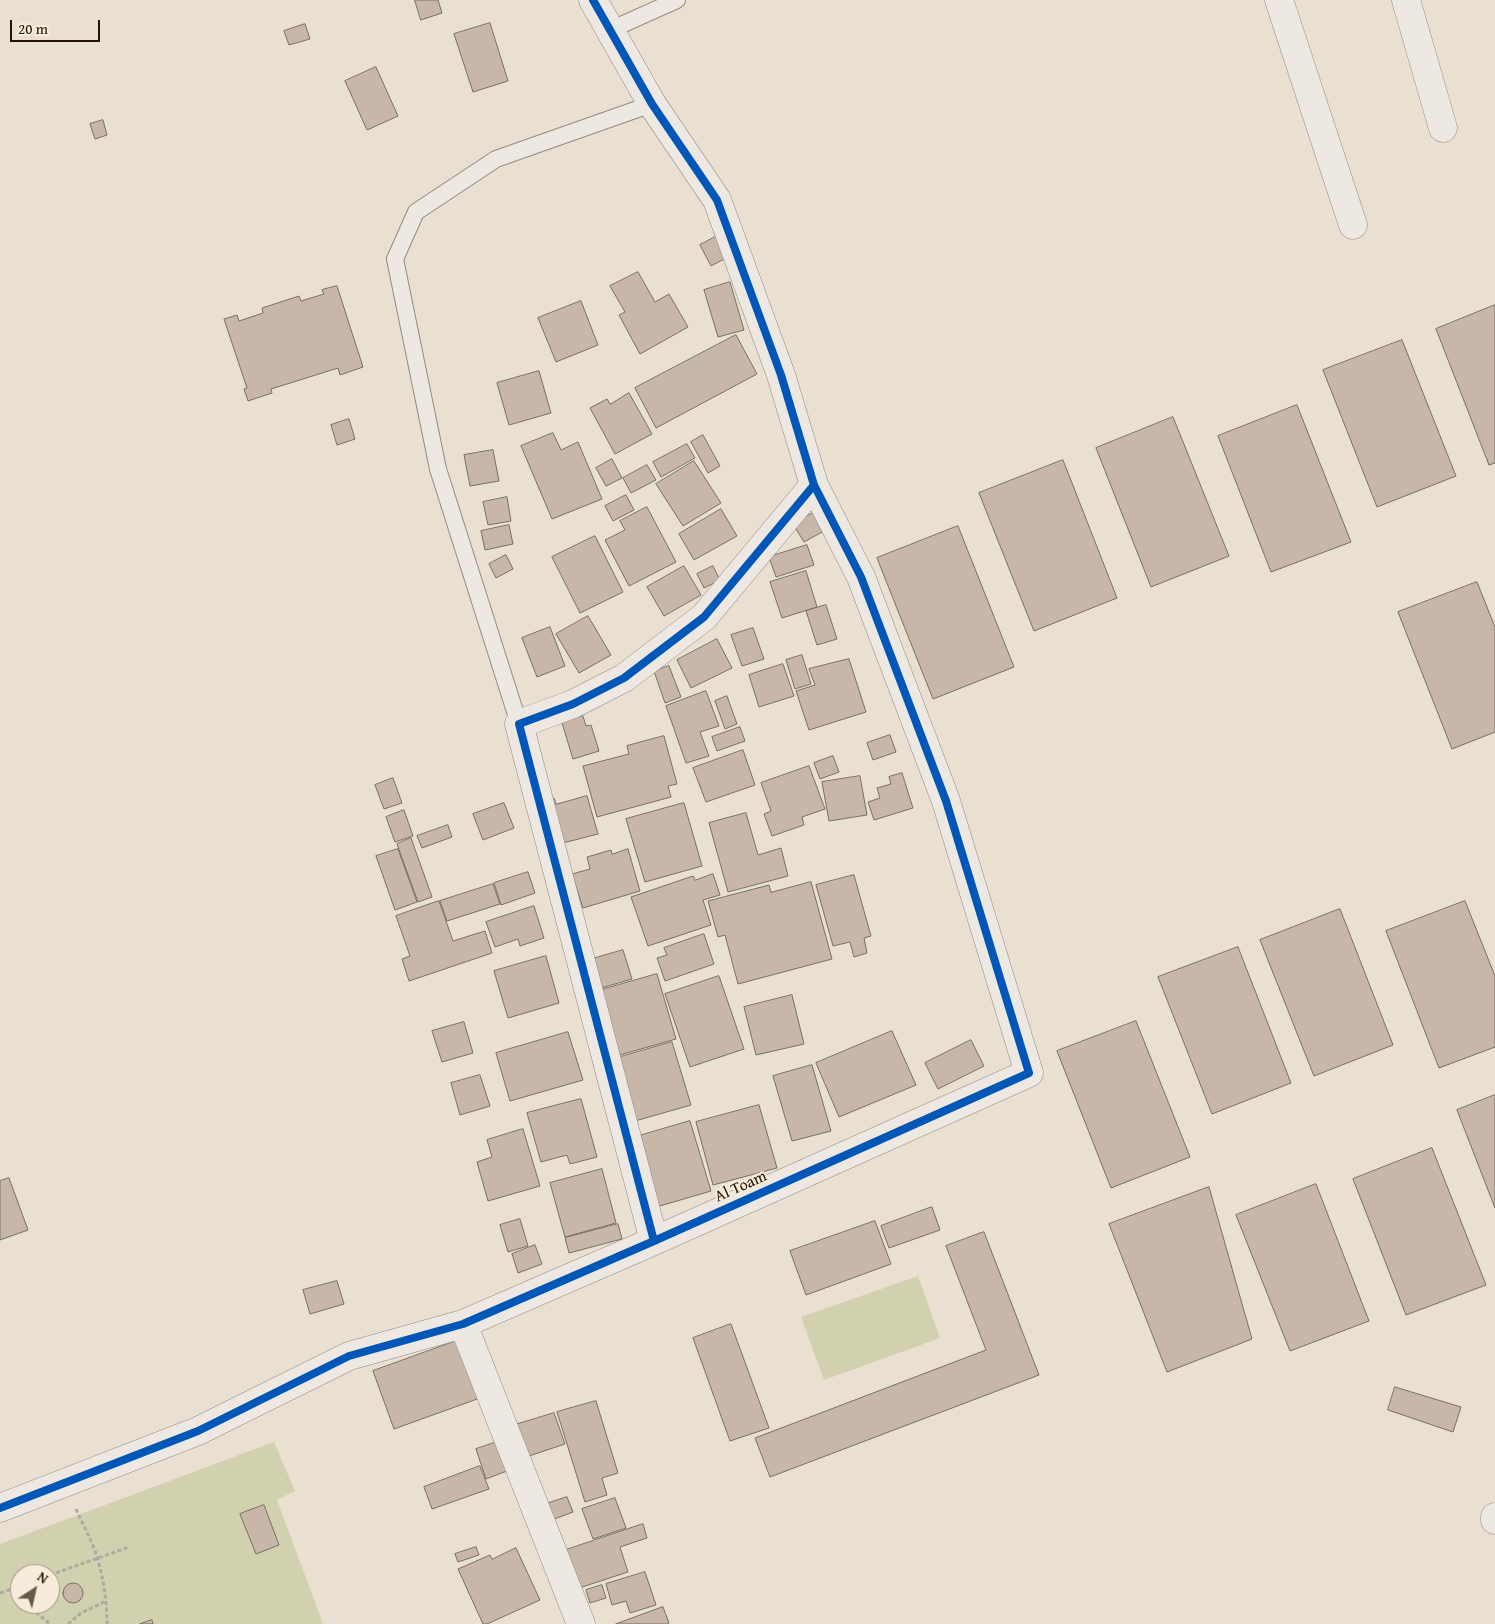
<!DOCTYPE html>
<style>
body{margin:0}
#map{position:relative;width:1495px;height:1624px;overflow:hidden;background:#e9e0d1;font-family:"Gentium Book Plus",serif}
canvas{display:block}
.north{position:absolute;left:10px;top:1564px;width:50px;height:50px;box-sizing:border-box;background:#f7ecdb;border:1px solid #a39583;border-radius:50%;rotate:35deg;font-size:14px;font-weight:700;line-height:20px;text-align:center;color:#241300}
.north::after{content:'';display:block;margin:auto;width:18px;height:22px;background:#695b49;clip-path:polygon(50% 0,100% 100%,50% 72%,0 100%)}
.scale{position:absolute;left:10px;top:20px;width:90px;height:22px;box-sizing:border-box;border:2px solid #241300;border-top:0;padding-left:6px;font-size:15px;line-height:18px;white-space:nowrap;color:#241300;-webkit-text-stroke:4px #f7ecdb;paint-order:stroke}
</style>
<div id="map">
<canvas width="1495" height="1624"></canvas>
<div class="north">N</div>
<div class="scale">20 m</div>
</div>
<script>
const context = document.querySelector('canvas').getContext('2d');
context.lineJoin = 'round';
function paint(path, color) { context.fillStyle = color; context.fill(path, 'evenodd'); }
function trace(path, color, width, dash) { context.strokeStyle = color; context.lineWidth = width; context.lineCap = dash ? 'butt' : 'round'; context.setLineDash(dash || []); context.stroke(path); }
function drawText(font, color, halo, rows, align = 'center') {
  context.font = font + ' "Gentium Book Plus",serif'; context.lineWidth = 4.5; context.setLineDash([]); context.textBaseline = 'middle'; context.strokeStyle = halo; context.fillStyle = color; for (const [text, x, y, turn = 0] of rows) {
    context.save(); context.translate(x, y); context.rotate((+turn || 0) * Math.PI / 180); context.textAlign = isNaN(turn) ? turn : align; if (halo) context.strokeText(text, 0, 0); context.fillText(text, 0, 0); context.restore();
  }
}
paint(new Path2D(`
 M 918,1276 L 940,1338 L 824,1380 L 801,1317 Z
 M 274,1442 L 295,1491 L 277,1500 L 323,1624 L 0,1624 L 0,1544 ZM 20,1574 L 50,1574 L 50,1604 L 20,1604 Z`), '#d1d0af');
const building = new Path2D(`
 M 415,0 L 438,0 L 442,13 L 421,20 Z
 M 490,23 L 508,81 L 473,92 L 454,34 Z
 M 305,24 L 310,39 L 289,45 L 284,31 Z
 M 376,67 L 398,116 L 367,130 L 345,81 Z
 M 103,120 L 107,135 L 95,139 L 90,124 Z
 M 719,235 L 730,256 L 711,266 L 700,245 Z
 M 638,272 L 655,302 L 669,294 L 688,327 L 640,354 L 619,315 L 625,312 L 610,286 Z
 M 730,282 L 744,330 L 718,337 L 704,290 Z
 M 337,286 L 363,367 L 340,375 L 338,368 L 271,389 L 272,393 L 248,401 L 244,389 L 247,388 L 224,319 L 237,315 L 239,321 L 263,313 L 262,308 L 299,296 L 301,301 L 324,294 L 322,290 Z
 M 581,301 L 598,345 L 556,362 L 538,318 Z
 M 1495,305 L 1495,463 L 1489,465 L 1436,329 Z
 M 736,335 L 757,374 L 656,428 L 635,388 Z
 M 1402,340 L 1456,476 L 1377,507 L 1323,370 Z
 M 539,371 L 551,413 L 509,425 L 497,383 Z
 M 629,393 L 652,434 L 615,454 L 590,408 L 607,399 L 610,404 Z
 M 1297,405 L 1351,542 L 1271,572 L 1218,436 Z
 M 1173,417 L 1229,556 L 1151,587 L 1096,448 Z
 M 349,419 L 355,439 L 337,445 L 331,425 Z
 M 553,433 L 561,450 L 578,442 L 602,499 L 552,519 L 521,446 Z
 M 703,435 L 720,466 L 708,473 L 691,442 Z
 M 687,444 L 695,458 L 661,477 L 653,462 Z
 M 493,450 L 499,481 L 470,486 L 464,455 Z
 M 612,459 L 622,478 L 606,486 L 596,468 Z
 M 1063,460 L 1117,598 L 1034,631 L 979,493 Z
 M 694,461 L 721,503 L 683,526 L 656,484 Z
 M 647,465 L 656,480 L 631,493 L 623,478 Z
 M 626,495 L 634,510 L 613,521 L 605,506 Z
 M 507,497 L 511,521 L 488,525 L 483,502 Z
 M 647,507 L 676,562 L 629,586 L 605,540 L 625,530 L 620,521 Z
 M 721,509 L 737,536 L 694,560 L 679,534 Z
 M 813,513 L 824,531 L 804,542 L 793,524 Z
 M 509,525 L 513,544 L 485,550 L 481,531 Z
 M 958,526 L 1014,667 L 933,699 L 877,558 Z
 M 595,536 L 623,592 L 580,613 L 552,557 Z
 M 807,545 L 814,565 L 776,577 L 769,557 Z
 M 506,555 L 513,569 L 496,578 L 489,564 Z
 M 684,566 L 701,595 L 664,616 L 647,587 Z
 M 713,566 L 720,580 L 704,588 L 697,574 Z
 M 806,571 L 817,607 L 782,618 L 770,582 Z
 M 1477,582 L 1495,627 L 1495,732 L 1452,749 L 1398,612 Z
 M 826,605 L 837,639 L 817,645 L 806,611 Z
 M 588,616 L 611,655 L 579,673 L 556,634 Z
 M 550,627 L 565,666 L 537,677 L 522,638 Z
 M 753,628 L 764,659 L 742,666 L 731,635 Z
 M 717,639 L 732,668 L 691,688 L 677,660 Z
 M 802,655 L 811,684 L 795,689 L 786,660 Z
 M 849,659 L 866,712 L 809,730 L 796,691 L 815,685 L 809,669 Z
 M 783,664 L 794,696 L 759,707 L 749,675 Z
 M 669,666 L 681,697 L 665,703 L 654,671 Z
 M 706,691 L 719,726 L 700,732 L 709,756 L 686,763 L 666,706 Z
 M 727,696 L 737,724 L 725,729 L 715,701 Z
 M 583,716 L 586,726 L 591,725 L 599,751 L 573,759 L 562,723 Z
 M 740,727 L 745,741 L 717,751 L 712,737 Z
 M 890,735 L 896,752 L 873,760 L 867,743 Z
 M 664,736 L 677,784 L 668,786 L 671,797 L 597,817 L 583,766 L 629,754 L 627,746 Z
 M 743,750 L 755,785 L 706,802 L 693,768 Z
 M 833,756 L 839,772 L 820,779 L 814,763 Z
 M 809,766 L 825,809 L 802,817 L 804,825 L 772,836 L 764,814 L 771,811 L 761,783 Z
 M 902,773 L 913,808 L 874,820 L 868,802 L 880,798 L 877,788 L 891,784 L 889,777 Z
 M 860,776 L 867,815 L 829,821 L 822,782 Z
 M 393,778 L 402,803 L 384,809 L 375,785 Z
 M 587,796 L 598,834 L 555,845 L 543,801 L 554,798 L 556,804 Z
 M 504,803 L 514,828 L 483,840 L 473,814 Z
 M 684,803 L 702,866 L 645,882 L 626,819 Z
 M 404,810 L 413,836 L 395,842 L 386,817 Z
 M 746,813 L 758,855 L 781,848 L 788,876 L 728,892 L 709,823 Z
 M 448,825 L 452,837 L 422,848 L 417,836 Z
 M 411,838 L 432,897 L 418,902 L 397,844 Z
 M 398,849 L 417,902 L 395,910 L 376,856 Z
 M 628,849 L 640,891 L 583,908 L 572,874 L 590,869 L 587,857 L 611,850 L 612,854 Z
 M 528,872 L 535,893 L 501,905 L 494,883 Z
 M 713,874 L 720,895 L 703,900 L 711,925 L 648,946 L 631,897 L 693,876 L 695,880 Z
 M 854,875 L 871,936 L 864,938 L 867,953 L 854,957 L 850,942 L 833,946 L 816,885 Z
 M 811,882 L 832,959 L 738,984 L 725,935 L 718,937 L 708,901 L 769,885 L 771,892 Z
 M 493,884 L 500,904 L 447,921 L 440,901 Z
 M 439,901 L 453,941 L 485,931 L 492,953 L 409,981 L 402,959 L 410,956 L 396,916 Z
 M 1465,901 L 1495,976 L 1495,1047 L 1439,1068 L 1386,931 Z
 M 534,906 L 544,938 L 520,946 L 518,939 L 495,947 L 486,922 Z
 M 1340,909 L 1393,1045 L 1314,1076 L 1260,940 Z
 M 704,934 L 714,964 L 665,981 L 657,958 L 667,955 L 664,948 Z
 M 1238,947 L 1291,1083 L 1212,1114 L 1158,977 Z
 M 623,950 L 632,979 L 598,989 L 589,960 Z
 M 546,956 L 559,1003 L 508,1018 L 494,971 Z
 M 657,974 L 676,1039 L 616,1056 L 598,991 Z
 M 719,976 L 744,1049 L 690,1067 L 665,994 Z
 M 792,995 L 804,1044 L 756,1055 L 744,1007 Z
 M 1136,1021 L 1190,1157 L 1111,1188 L 1057,1051 Z
 M 464,1022 L 473,1053 L 442,1062 L 432,1031 Z
 M 892,1031 L 916,1085 L 839,1117 L 816,1063 Z
 M 568,1032 L 583,1080 L 510,1101 L 496,1053 Z
 M 971,1040 L 984,1066 L 938,1089 L 925,1063 Z
 M 672,1042 L 691,1105 L 635,1121 L 617,1058 Z
 M 812,1065 L 831,1131 L 792,1141 L 773,1076 Z
 M 480,1075 L 490,1106 L 460,1115 L 451,1083 Z
 M 1495,1095 L 1495,1208 L 1457,1110 Z
 M 581,1099 L 597,1157 L 570,1164 L 567,1155 L 541,1162 L 527,1113 Z
 M 759,1105 L 777,1168 L 713,1185 L 696,1122 Z
 M 690,1121 L 711,1191 L 653,1208 L 632,1138 Z
 M 523,1129 L 540,1186 L 488,1201 L 477,1162 L 492,1157 L 487,1140 Z
 M 1432,1148 L 1486,1285 L 1406,1315 L 1353,1179 Z
 M 602,1169 L 616,1223 L 565,1237 L 550,1183 Z
 M 9,1178 L 28,1230 L 0,1240 L 0,1181 Z
 M 1316,1184 L 1369,1321 L 1290,1351 L 1236,1215 Z
 M 1209,1187 L 1252,1339 L 1167,1372 L 1109,1224 Z
 M 932,1207 L 940,1230 L 889,1248 L 881,1226 Z
 M 520,1219 L 528,1246 L 508,1252 L 500,1225 Z
 M 875,1221 L 891,1264 L 806,1295 L 790,1251 Z
 M 618,1224 L 622,1239 L 569,1253 L 565,1238 Z
 M 984,1232 L 1039,1375 L 770,1477 L 755,1438 L 986,1350 L 946,1246 Z
 M 535,1245 L 542,1264 L 518,1273 L 512,1254 Z
 M 337,1281 L 344,1304 L 310,1314 L 303,1290 Z
 M 731,1324 L 769,1428 L 730,1441 L 693,1338 Z
 M 459,1340 L 480,1398 L 394,1429 L 373,1371 Z
 M 1395,1387 L 1461,1407 L 1453,1432 L 1388,1410 Z
 M 596,1401 L 618,1473 L 602,1478 L 607,1495 L 585,1502 L 557,1412 Z
 M 554,1413 L 565,1444 L 526,1457 L 515,1425 Z
 M 497,1442 L 507,1471 L 486,1479 L 476,1449 Z
 M 480,1466 L 489,1489 L 432,1509 L 424,1487 Z
 M 567,1497 L 573,1512 L 549,1521 L 543,1505 Z
 M 615,1498 L 626,1528 L 593,1539 L 582,1509 Z
 M 264,1505 L 279,1545 L 256,1554 L 240,1514 Z
 M 643,1524 L 647,1538 L 620,1547 L 628,1572 L 576,1589 L 563,1551 Z
 M 476,1547 L 479,1555 L 458,1562 L 455,1554 Z
 M 516,1548 L 540,1600 L 487,1624 L 483,1624 L 458,1569 L 490,1555 L 492,1559 Z
 M 645,1572 L 656,1605 L 630,1613 L 626,1601 L 612,1605 L 606,1584 Z
 M63 1593a10 10 0 1 1 20 0a10 10 0 1 1-20 0Z
 M 602,1585 L 606,1598 L 590,1603 L 586,1590 Z
 M 663,1607 L 669,1623 L 667,1624 L 616,1624 Z
 M 152,1620 L 153,1624 L 140,1624 Z`);
paint(building, '#c8b7a9');
trace(building, '#766f65', 1);
const service = new Path2D(`
 M 610,30 L 677,0
 M 519,724 L 438,469 L 395,259 L 416,212 L 496,159 L 652,104`);
const minor = new Path2D(`
 M 1279,0 L 1353,225
 M 1406,0 L 1443,128
 M 654,1241 L 519,724 L 573,704 L 624,678 L 704,617 L 814,485
 M 463,1324 L 581,1624
 M 0,1508 L 198,1431 L 349,1356 L 463,1324 L 654,1241 L 1029,1073 L 946,801 L 861,577 L 814,485 L 781,375 L 717,200 L 652,104 L 593,0`);
const tertiary = new Path2D(`
 M 1495,1517 L 1495,1520`);
trace(service, '#938b80', 18);
trace(minor, '#938b80', 29);
trace(tertiary, '#938b80', 29);
trace(new Path2D(`
 M 76,1509 C 82,1523 90,1537 95,1551 C 103,1574 107,1600 107,1624
 M 50,1575 L 129,1547
 M 10,1590 L 20,1599
 M 0,1593 L 20,1586
 M 26,1604 L 50,1624
 M 68,1624 L 81,1613 L 106,1601`), '#afa9a0', 3, [4, 2.5]);
trace(service, '#ede8e1', 16);
trace(minor, '#ede8e1', 28);
trace(tertiary, '#ede8e1', 28);
trace(new Path2D(`
 M 654,1241 L 519,724 L 573,704 L 624,678 L 704,617 L 814,485
 M 0,1508 L 198,1431 L 349,1356 L 463,1324 L 654,1241 L 1029,1073 L 946,801 L 861,577 L 814,485 L 781,375 L 717,200 L 652,104 L 593,0`), '#0057b8', 8);
drawText('16px', '#241300', '#f7ecdb', [
 ["Al Toam",741,1187,-24]
]);
</script>
